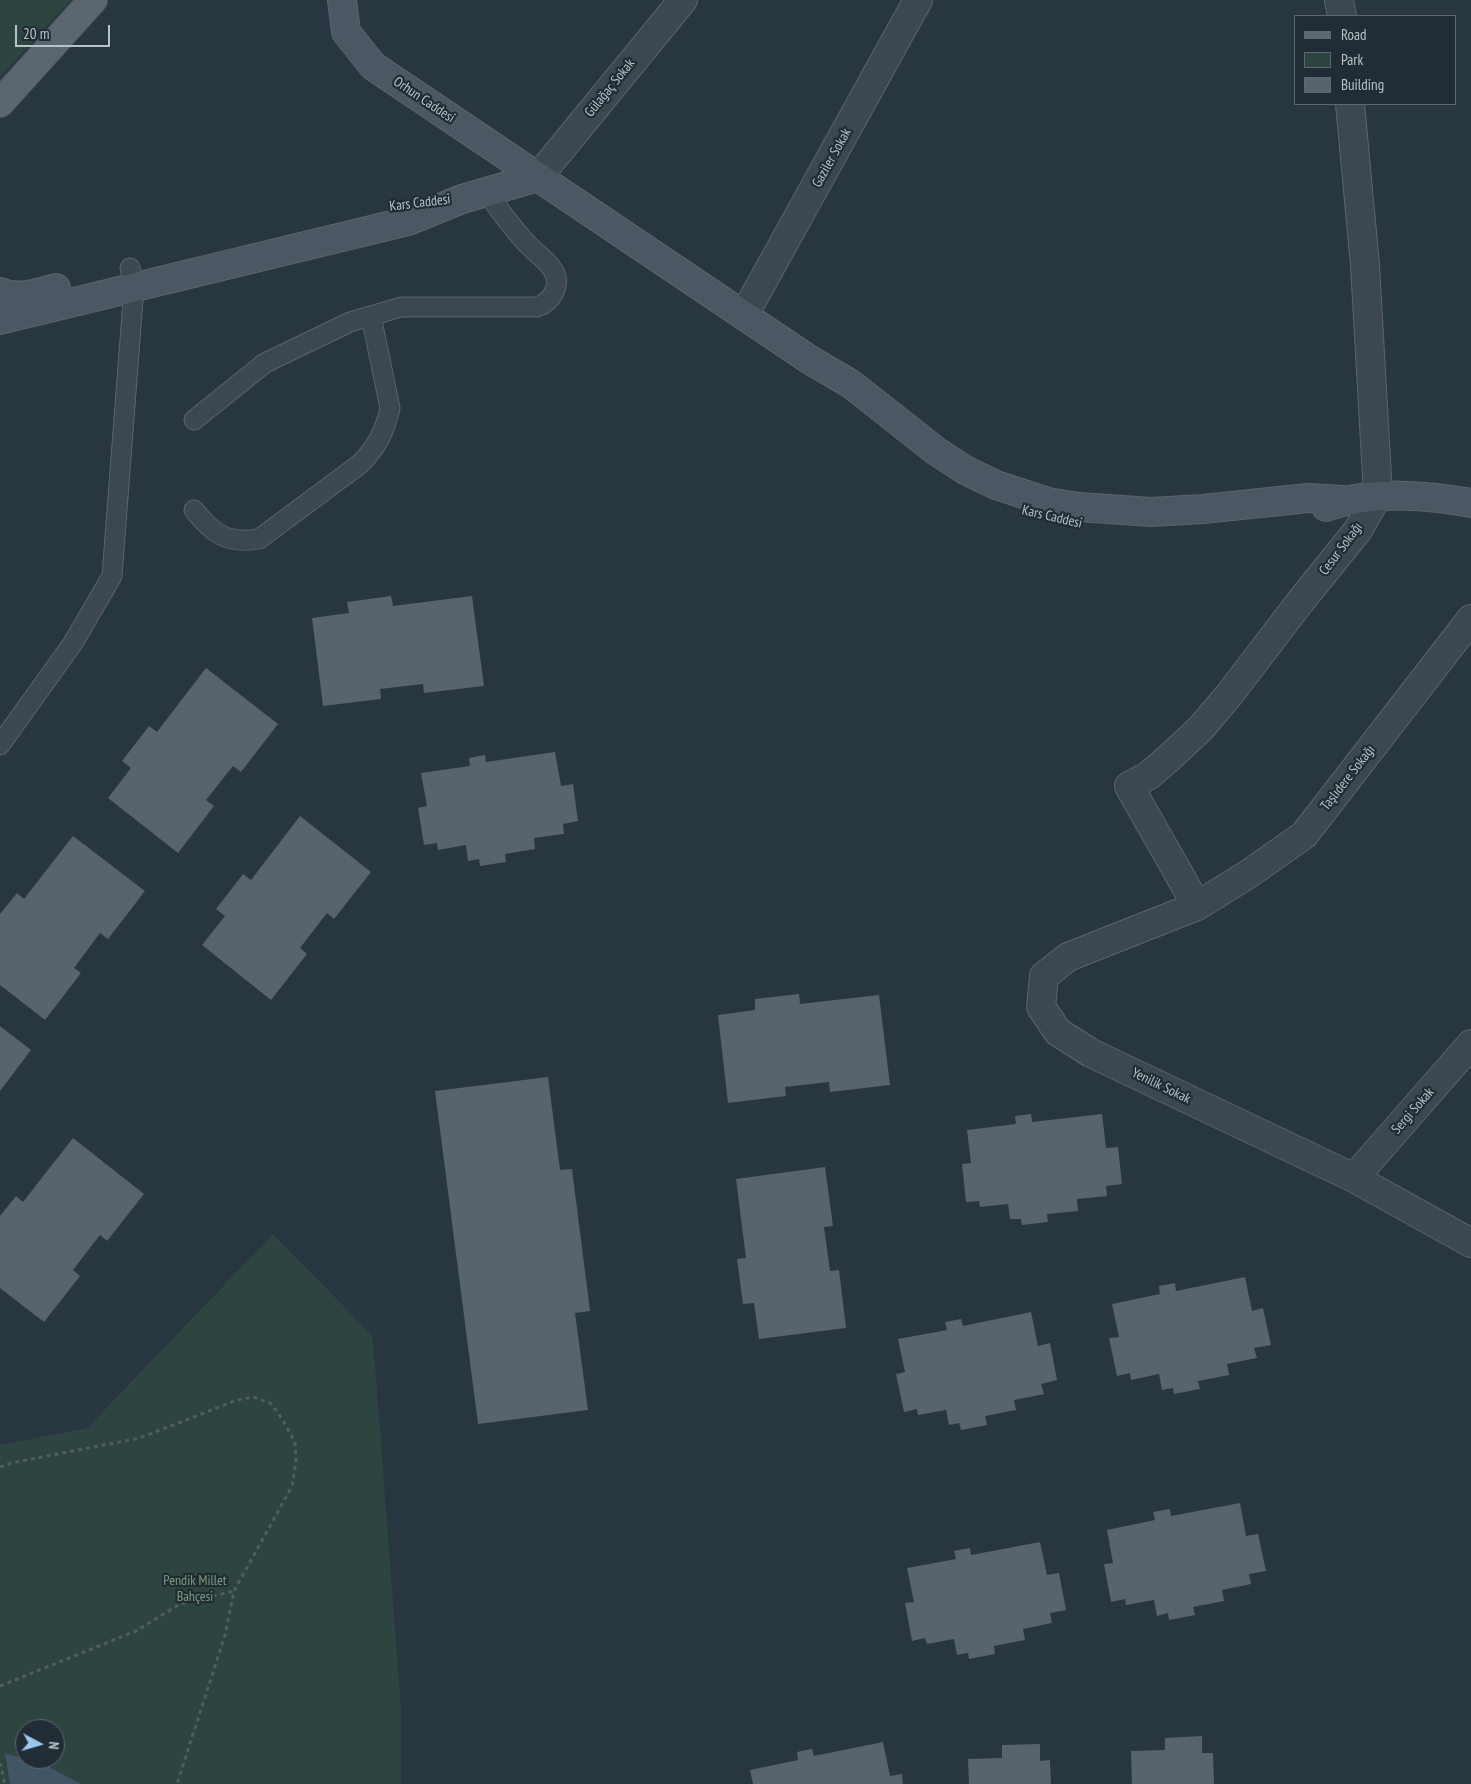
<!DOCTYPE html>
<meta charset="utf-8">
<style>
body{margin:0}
#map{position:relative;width:1471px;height:1784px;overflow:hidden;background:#28363f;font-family:"PT Sans Narrow",sans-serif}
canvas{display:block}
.legend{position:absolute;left:1294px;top:15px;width:162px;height:90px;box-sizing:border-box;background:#212c34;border:1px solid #5e6870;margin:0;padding:6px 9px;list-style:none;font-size:15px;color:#b9c2c9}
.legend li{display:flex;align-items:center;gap:10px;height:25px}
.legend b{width:25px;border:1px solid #5e6870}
.north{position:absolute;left:15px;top:1719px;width:50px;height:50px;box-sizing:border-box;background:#212c34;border:1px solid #5e6870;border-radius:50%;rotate:96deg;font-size:14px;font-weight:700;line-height:20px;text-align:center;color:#b9c2c9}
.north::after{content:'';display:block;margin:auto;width:18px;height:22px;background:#98c8ef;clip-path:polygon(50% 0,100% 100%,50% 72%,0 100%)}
.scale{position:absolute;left:15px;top:25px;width:95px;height:22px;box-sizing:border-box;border:2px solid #b9c2c9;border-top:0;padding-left:6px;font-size:15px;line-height:18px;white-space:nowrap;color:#b9c2c9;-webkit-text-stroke:4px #212c34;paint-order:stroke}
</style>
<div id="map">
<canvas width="1471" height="1784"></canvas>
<ul class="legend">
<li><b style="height:6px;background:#5b666f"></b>Road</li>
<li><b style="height:14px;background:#2d4441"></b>Park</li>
<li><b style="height:14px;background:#57646e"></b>Building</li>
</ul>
<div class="north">N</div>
<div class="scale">20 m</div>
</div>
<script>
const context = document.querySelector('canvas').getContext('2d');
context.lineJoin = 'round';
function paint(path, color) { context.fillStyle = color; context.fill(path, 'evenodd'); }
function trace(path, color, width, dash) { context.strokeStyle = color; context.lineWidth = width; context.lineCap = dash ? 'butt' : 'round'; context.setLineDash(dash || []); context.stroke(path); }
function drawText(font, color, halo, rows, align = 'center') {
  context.font = font + ' "PT Sans Narrow",sans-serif'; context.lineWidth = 4.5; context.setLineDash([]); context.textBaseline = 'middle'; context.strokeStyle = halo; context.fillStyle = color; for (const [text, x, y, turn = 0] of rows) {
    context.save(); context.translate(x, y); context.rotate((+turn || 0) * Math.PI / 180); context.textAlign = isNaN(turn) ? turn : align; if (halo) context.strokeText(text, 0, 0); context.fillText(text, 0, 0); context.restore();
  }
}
paint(new Path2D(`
 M 0,0 L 71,0 L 0,77 Z
 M 273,1234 L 372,1335 L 376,1377 L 401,1708 L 401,1784 L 0,1784 L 0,1445 L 87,1428 ZM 25,1729 L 55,1729 L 55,1759 L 25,1759 Z`), '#2d4441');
paint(new Path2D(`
 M 5,1753 L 47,1766 L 81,1784 L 10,1784 Z`), '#405666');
paint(new Path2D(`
 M 391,596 L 393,606 L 472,596 L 484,686 L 424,693 L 423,684 L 380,689 L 381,699 L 323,706 L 312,618 L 349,613 L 347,602 Z
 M 206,668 L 278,724 L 241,772 L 233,766 L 206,800 L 214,806 L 178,853 L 108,798 L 131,768 L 122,761 L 149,726 L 157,732 Z
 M 555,752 L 561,786 L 573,784 L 578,821 L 563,824 L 564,834 L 534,838 L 535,849 L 505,854 L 506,862 L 480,866 L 479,859 L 468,861 L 466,845 L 438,850 L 437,843 L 424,845 L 418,808 L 427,806 L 421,773 L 470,766 L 469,758 L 485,755 L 486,762 Z
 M 300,816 L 371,872 L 334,919 L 327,913 L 300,948 L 307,954 L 271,1000 L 202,945 L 225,916 L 216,909 L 243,874 L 251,880 Z
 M 73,836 L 145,891 L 108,939 L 100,933 L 74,968 L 81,973 L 45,1020 L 0,985 L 0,914 L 17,893 L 24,899 Z
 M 799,994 L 800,1004 L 879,995 L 890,1085 L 830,1092 L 829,1082 L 785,1087 L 786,1096 L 728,1103 L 718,1015 L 755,1010 L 755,999 Z
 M 0,1026 L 31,1050 L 0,1091 Z
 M 548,1077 L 560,1170 L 572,1169 L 590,1311 L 575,1313 L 588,1410 L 478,1424 L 435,1091 Z
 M 1031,1114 L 1032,1122 L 1102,1114 L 1106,1148 L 1118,1147 L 1122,1184 L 1106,1186 L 1107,1196 L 1077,1199 L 1078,1211 L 1047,1214 L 1048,1222 L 1022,1225 L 1021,1219 L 1010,1219 L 1008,1204 L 980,1207 L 979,1201 L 966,1202 L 962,1164 L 971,1163 L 967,1130 L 1016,1124 L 1015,1116 Z
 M 73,1138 L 144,1194 L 107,1241 L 100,1235 L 73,1270 L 80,1276 L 44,1322 L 0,1288 L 0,1216 L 16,1196 L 23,1202 Z
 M 825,1167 L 833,1226 L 824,1227 L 830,1271 L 839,1270 L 846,1328 L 759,1339 L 754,1303 L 743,1304 L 737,1259 L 746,1258 L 736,1179 Z
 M 1245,1277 L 1252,1311 L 1263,1308 L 1271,1345 L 1254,1348 L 1257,1358 L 1227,1364 L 1229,1375 L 1198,1381 L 1200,1389 L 1174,1394 L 1173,1388 L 1162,1390 L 1159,1374 L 1131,1380 L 1130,1373 L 1117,1376 L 1109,1338 L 1119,1337 L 1112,1304 L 1160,1294 L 1159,1286 L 1175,1283 L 1176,1291 Z
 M 1031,1312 L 1038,1346 L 1050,1343 L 1057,1380 L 1041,1384 L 1044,1394 L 1014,1400 L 1016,1410 L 985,1416 L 987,1425 L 961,1430 L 959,1423 L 949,1425 L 946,1410 L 918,1415 L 917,1409 L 904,1412 L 896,1374 L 905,1372 L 898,1339 L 947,1330 L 945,1322 L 961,1319 L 963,1326 Z
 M 1240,1503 L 1246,1536 L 1258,1534 L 1266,1571 L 1249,1574 L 1251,1584 L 1222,1590 L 1224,1601 L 1193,1607 L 1195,1615 L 1169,1620 L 1168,1613 L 1157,1616 L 1154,1600 L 1126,1605 L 1125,1599 L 1111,1602 L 1104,1564 L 1113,1563 L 1107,1530 L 1155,1520 L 1153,1512 L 1170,1509 L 1171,1516 Z
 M 1040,1542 L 1047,1575 L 1059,1573 L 1066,1610 L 1050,1613 L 1052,1623 L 1023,1629 L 1025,1640 L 994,1646 L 995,1654 L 969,1659 L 968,1653 L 957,1655 L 954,1639 L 927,1644 L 925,1638 L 912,1641 L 905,1603 L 914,1602 L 907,1568 L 956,1559 L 954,1551 L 970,1548 L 971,1555 Z
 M 1202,1736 L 1202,1753 L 1213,1753 L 1214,1784 L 1132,1784 L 1131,1751 L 1165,1750 L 1165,1738 Z
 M 883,1742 L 890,1776 L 902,1774 L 903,1784 L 753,1784 L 750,1770 L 798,1760 L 797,1752 L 812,1749 L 814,1756 Z
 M 1040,1744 L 1040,1761 L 1050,1760 L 1051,1784 L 969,1784 L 968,1759 L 1002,1758 L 1002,1745 Z`), '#57646e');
const lane = new Path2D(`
 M 194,420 L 265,363 L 350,322 L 401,307 L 537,307 C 552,302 562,285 553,270 C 545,258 530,249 521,237 C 508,222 497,207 486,191
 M 194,510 C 213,534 227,544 259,539 L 360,464 C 377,447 385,431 390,408 L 371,316
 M 0,745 L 73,643 L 112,576 L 134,287 L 130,268`);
const street = new Path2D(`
 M 1339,0 L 1342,16
 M 538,177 L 683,0
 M 744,315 L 918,0
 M 1471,619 L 1304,835 L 1247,875 L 1197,906 L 1068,957 L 1044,976 L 1041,1007 L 1058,1032 L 1091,1053 L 1354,1178 L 1471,1243
 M 1197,906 L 1129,786 L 1148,776 L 1169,758 L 1201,728 L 1229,695 L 1300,602 L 1358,530 L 1378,495 L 1365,265 L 1350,104
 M 1354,1178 L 1471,1044`);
const secondary = new Path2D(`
 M 342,0 L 346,32 L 373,66 L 810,360 L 851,384 L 936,451 L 965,470 L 996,485 L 1048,502 L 1079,507 L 1151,512 L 1203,509 L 1308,498 L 1343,500
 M 0,292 C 18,300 38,293 56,288
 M 0,320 L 408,221 L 462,199 L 538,177
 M 1326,507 C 1373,490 1423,495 1471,503`);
const primary = new Path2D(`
 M 0,103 L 93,0`);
trace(lane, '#5a656c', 21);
trace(street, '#5a656c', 30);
trace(secondary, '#5a656c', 30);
trace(primary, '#49535b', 30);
trace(new Path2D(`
 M 0,1467 L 11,1463 L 140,1438 L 237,1400 L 253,1397 L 270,1403 L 279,1414 L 295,1442 L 296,1461 L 292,1486 L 234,1591 L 225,1635 L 177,1784
 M 0,1686 L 136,1631 L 180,1604 L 234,1591
 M 0,1763 L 5,1784`), '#4c605f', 3, [4, 4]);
trace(lane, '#3c474f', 19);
trace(street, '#3c474f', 28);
trace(secondary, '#4b5762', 28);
trace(primary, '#5b666f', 28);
drawText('14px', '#b9c2c9', '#212c34', [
 ["Gülağaç Sokak",610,88,-51],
 ["Orhun Caddesi",424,100,34],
 ["Gaziler Sokak",832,158,-61],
 ["Kars Caddesi",420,203,-7],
 ["Kars Caddesi",1052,517,13],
 ["Cesur Sokağı",1341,549,-53],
 ["Taşlıdere Sokağı",1348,778,-52],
 ["Yenilik Sokak",1161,1086,26],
 ["Sergi Sokak",1413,1111,-49]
]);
drawText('14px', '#799d7c', '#212c34', [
 ["Pendik Millet",195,1581],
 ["Bahçesi",195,1597]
]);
</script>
